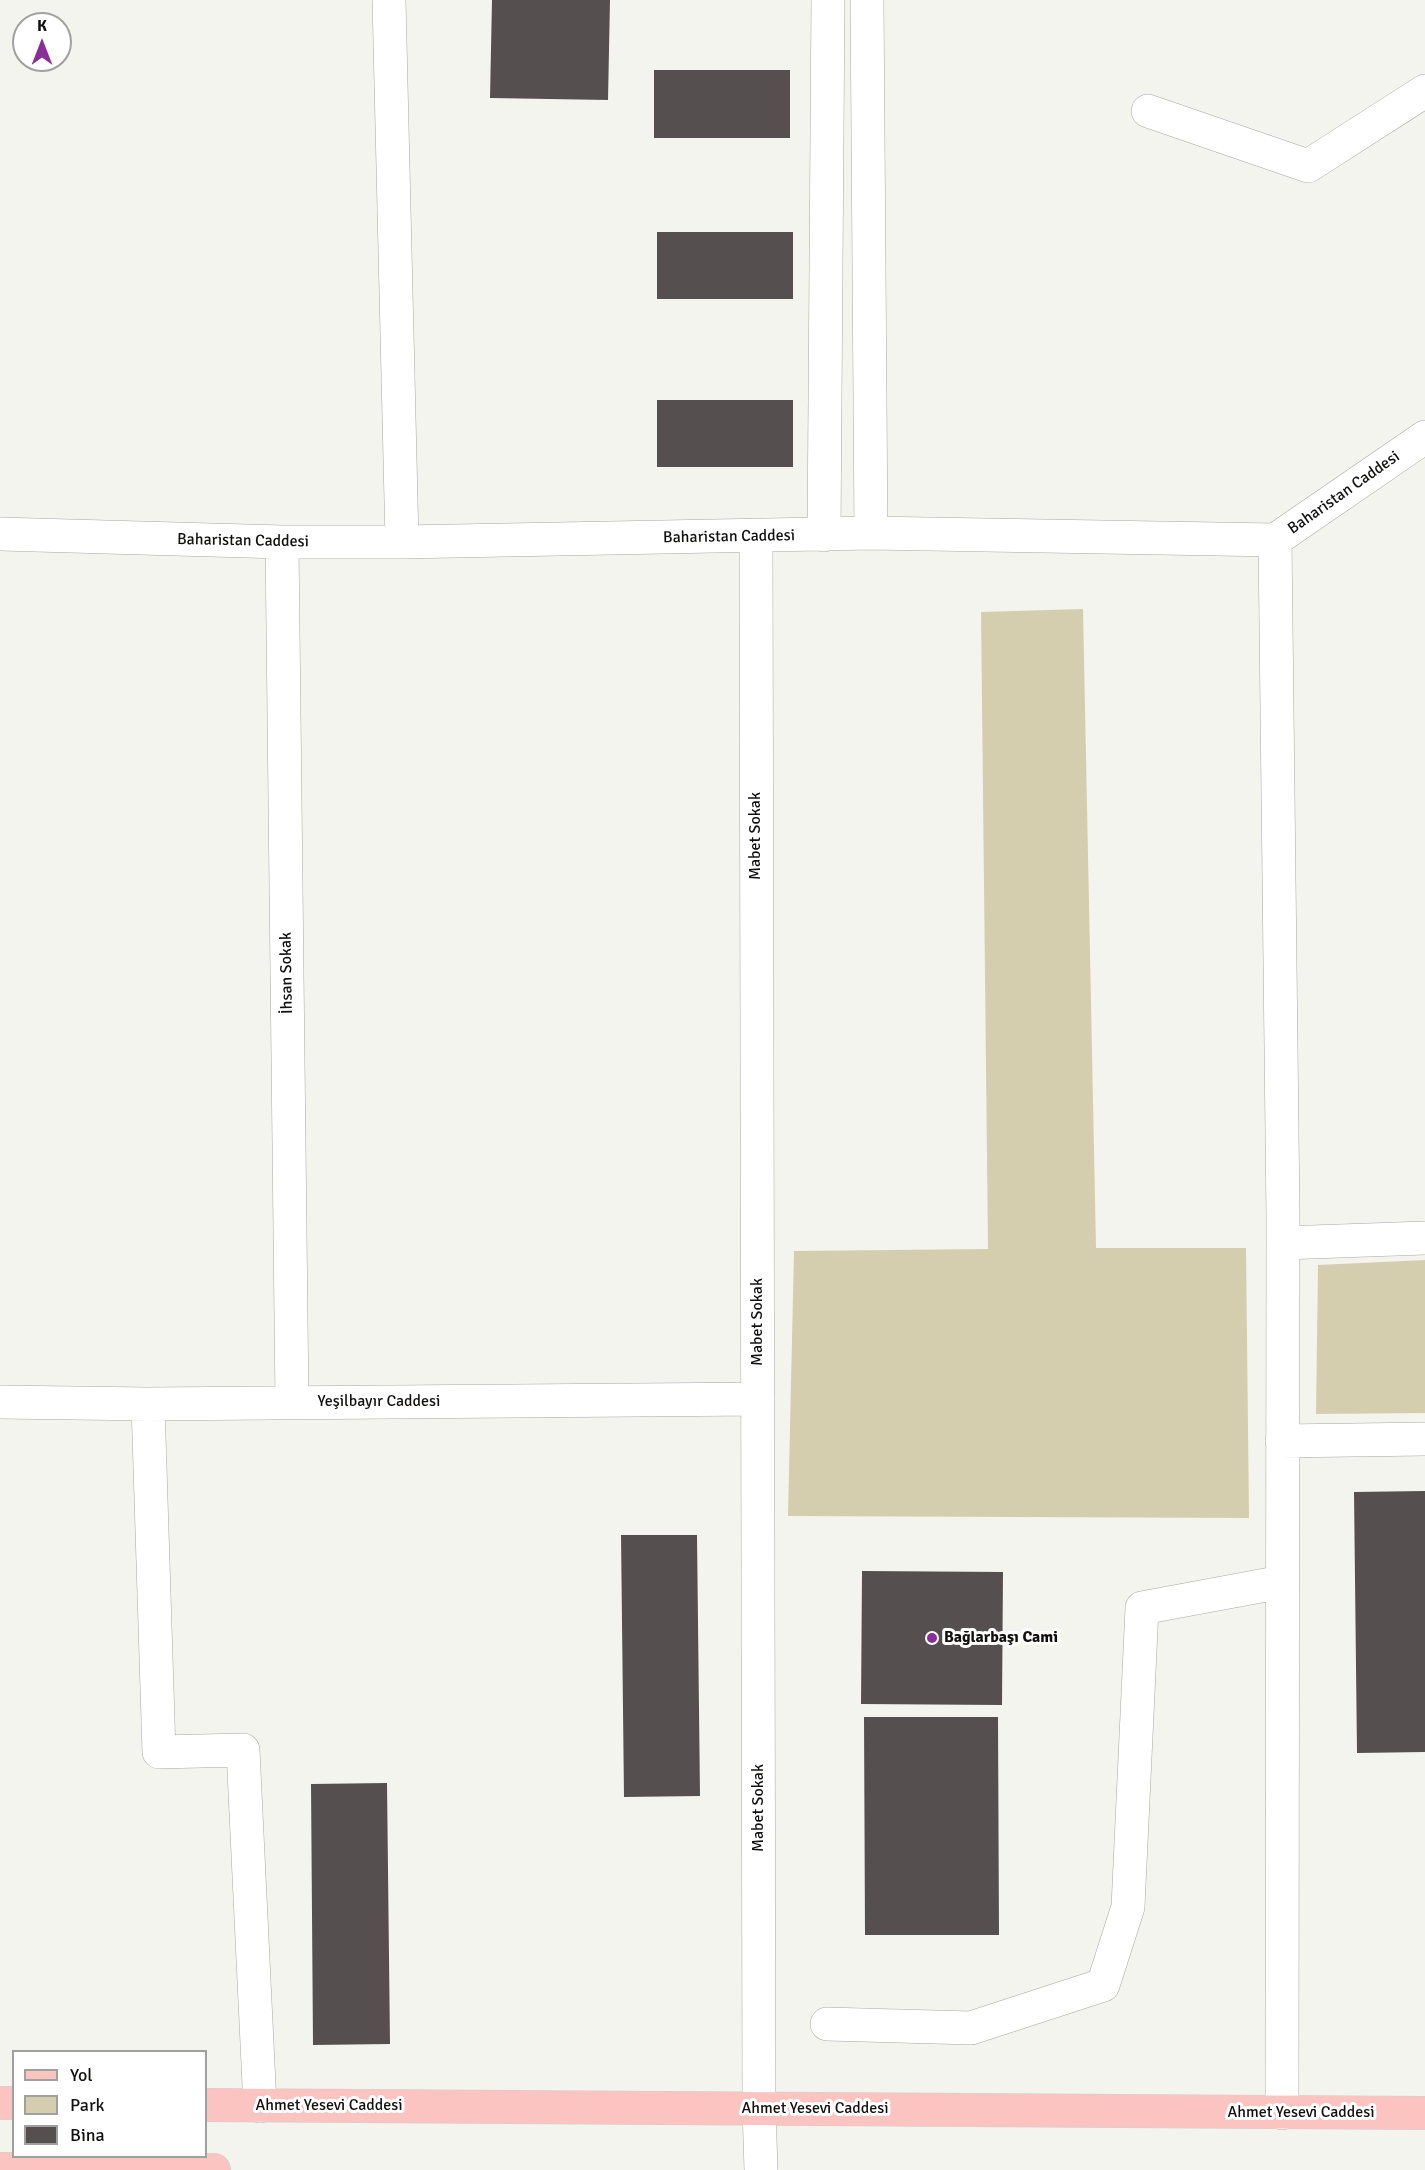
<!DOCTYPE html>
<meta charset="utf-8">
<style>
body{margin:0}
#map{position:relative;width:1425px;height:2170px;overflow:hidden;background:#f4f4ee;font-family:Signika,sans-serif}
canvas{display:block}
.legend{position:absolute;left:12px;top:2050px;width:195px;height:108px;box-sizing:border-box;background:#fff;border:2px solid #a0a09f;margin:0;padding:8px 10px;list-style:none;font-size:18px;color:#121110}
.legend li{display:flex;align-items:center;gap:12px;height:30px}
.legend b{width:30px;border:2px solid #a0a09f}
.north{position:absolute;left:12px;top:12px;width:60px;height:60px;box-sizing:border-box;background:#fff;border:2px solid #a0a09f;border-radius:50%;rotate:0deg;font-size:16px;font-weight:700;line-height:24px;text-align:center;color:#121110}
.north::after{content:'';display:block;margin:auto;width:21px;height:27px;background:#892d99;clip-path:polygon(50% 0,100% 100%,50% 72%,0 100%)}
</style>
<div id="map">
<canvas width="1425" height="2170"></canvas>
<ul class="legend">
<li><b style="height:8px;background:#fbc4c1"></b>Yol</li>
<li><b style="height:16px;background:#d4ceae"></b>Park</li>
<li><b style="height:16px;background:#55504f"></b>Bina</li>
</ul>
<div class="north">K</div>
</div>
<script>
const context = document.querySelector('canvas').getContext('2d');
context.lineJoin = 'round';
function paint(path, color) { context.fillStyle = color; context.fill(path, 'evenodd'); }
function trace(path, color, width, dash) { context.strokeStyle = color; context.lineWidth = width; context.lineCap = dash ? 'butt' : 'round'; context.setLineDash(dash || []); context.stroke(path); }
function drawText(font, color, halo, rows, align = 'center') {
  context.font = font + ' Signika,sans-serif'; context.lineWidth = 6; context.setLineDash([]); context.textBaseline = 'middle'; context.strokeStyle = halo; context.fillStyle = color; for (const [text, x, y, turn = 0] of rows) {
    context.save(); context.translate(x, y); context.rotate((+turn || 0) * Math.PI / 180); context.textAlign = isNaN(turn) ? turn : align; if (halo) context.strokeText(text, 0, 0); context.fillText(text, 0, 0); context.restore();
  }
}
paint(new Path2D(`
 M 1083,609 L 1096,1248 L 1246,1248 L 1249,1518 L 788,1516 L 794,1251 L 988,1249 L 981,612 Z
 M 1425,1260 L 1425,1413 L 1316,1414 L 1318,1265 Z`), '#d4ceae');
paint(new Path2D(`
 M 492,0 L 610,0 L 608,100 L 490,98 Z
 M 654,70 L 790,70 L 790,138 L 654,138 Z
 M 657,232 L 793,232 L 793,299 L 657,299 Z
 M 657,400 L 793,400 L 793,467 L 657,467 Z
 M 1425,1491 L 1425,1752 L 1357,1753 L 1354,1492 Z
 M 621,1535 L 697,1535 L 700,1796 L 624,1797 Z
 M 862,1571 L 1003,1572 L 1002,1705 L 861,1704 Z
 M 864,1717 L 998,1717 L 999,1935 L 865,1935 Z
 M 387,1783 L 390,2044 L 313,2045 L 311,1784 Z`), '#55504f');
const minor = new Path2D(`
 M 389,0 L 402,542
 M 867,0 L 871,533
 M 1148,111 L 1308,166 L 1425,91
 M 0,534 L 282,542 L 402,542 L 871,533 L 1275,540 L 1425,437
 M 824,535 L 828,0
 M 756,536 L 759,2108 L 761,2170
 M 1275,540 L 1283,1216 L 1282,2113
 M 282,542 L 292,1403
 M 1283,1243 L 1425,1238
 M 0,1402 L 148,1404 L 758,1399
 M 148,1404 L 159,1752 L 243,1750 L 260,2106
 M 1282,1441 L 1425,1439
 M 827,2024 L 971,2028 L 1103,1985 L 1128,1907 L 1142,1608 L 1282,1582`);
const major = new Path2D(`
 M 0,2103 L 14,2103
 M 206,2105 L 1425,2113
 M 0,2169 L 214,2170`);
trace(minor, '#a8a8a3', 34);
trace(major, '#d0cfcf', 34);
trace(minor, '#fff', 33);
trace(major, '#fbc4c1', 33);
for (const [x, y, r, color] of [
 [932,1638,6,"#892d99"]
]) { const dot = new Path2D(); dot.arc(x, y, r, 0, 2 * Math.PI); context.fillStyle = color; context.fill(dot); trace(dot, '#fff', 2); }
drawText('16px', '#121110', '#fff', [
 ["Baharistan Caddesi",1344,493,-35],
 ["Baharistan Caddesi",729,537,-1],
 ["Baharistan Caddesi",243,541,1],
 ["Mabet Sokak",756,836,-90],
 ["İhsan Sokak",287,973,-91],
 ["Mabet Sokak",758,1322,-90],
 ["Yeşilbayır Caddesi",379,1402],
 ["Mabet Sokak",759,1808,-90],
 ["Ahmet Yesevi Caddesi",329,2106],
 ["Ahmet Yesevi Caddesi",815,2109],
 ["Ahmet Yesevi Caddesi",1301,2113]
]);
drawText('bold 16px', '#121110', '#fff', [
 ["Bağlarbaşı Cami",944,1638]
], 'left');
</script>
